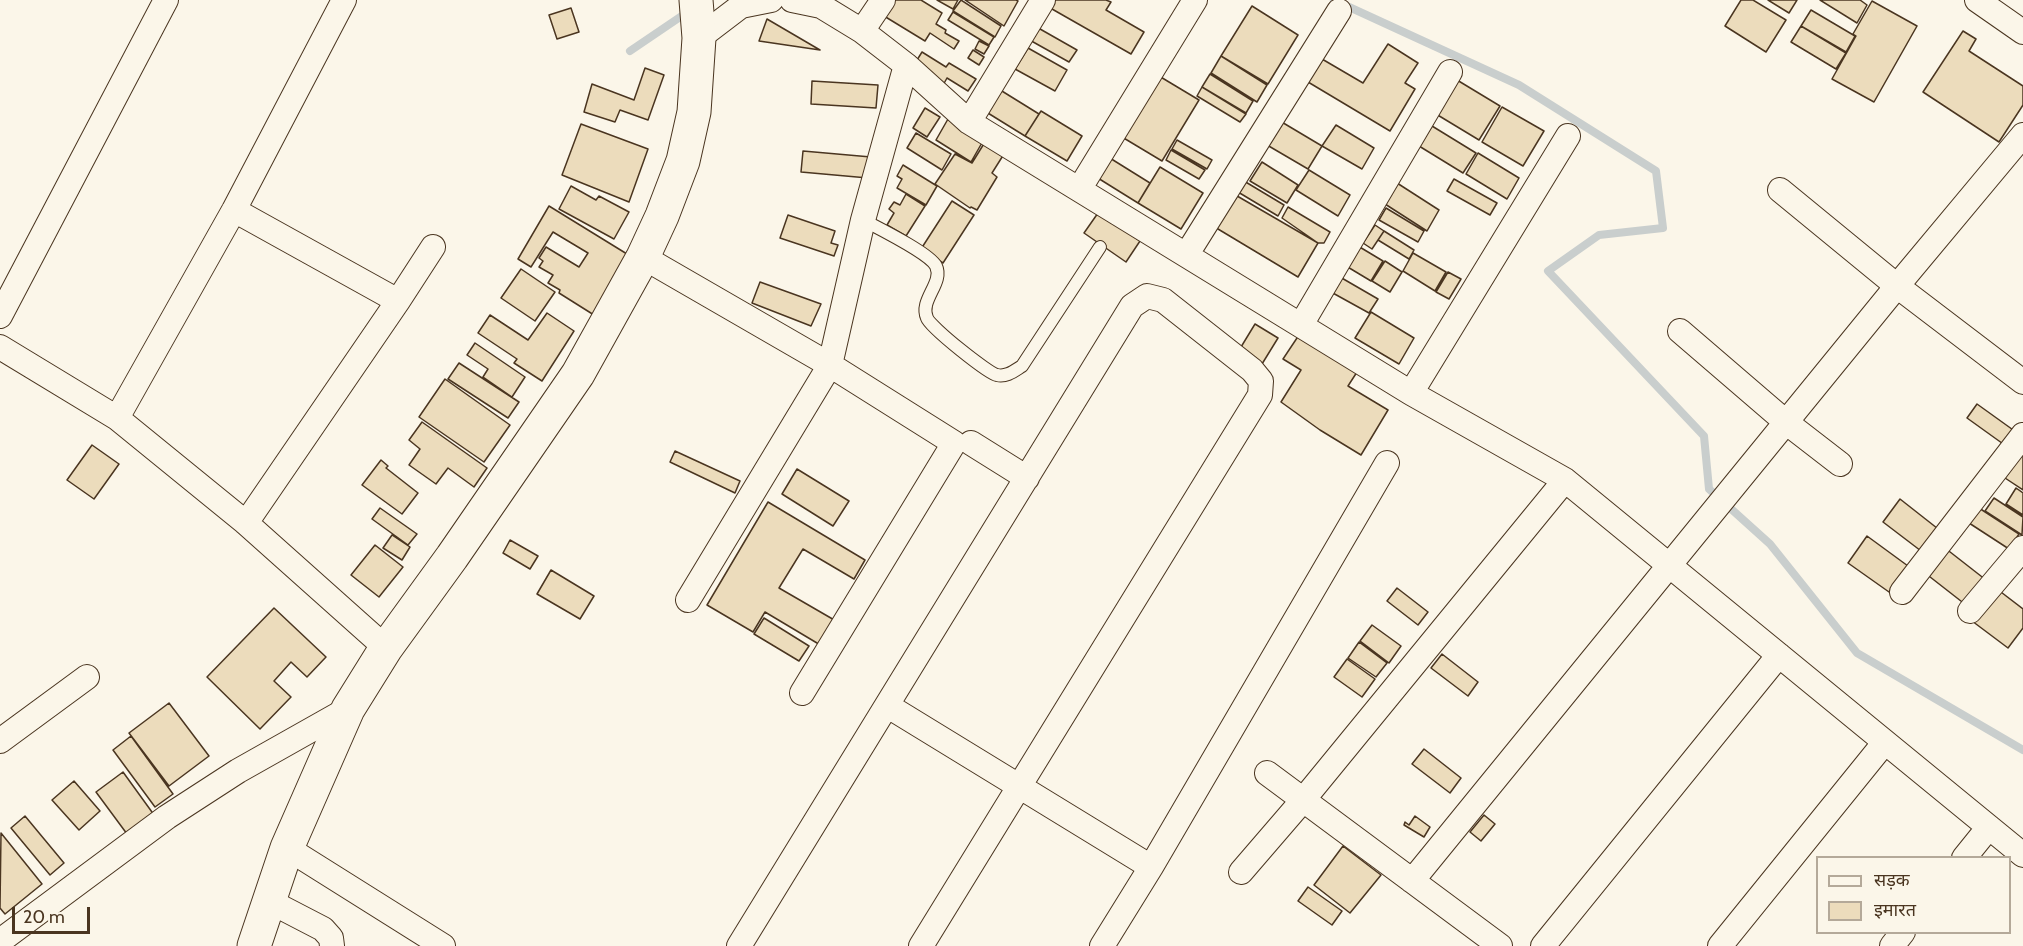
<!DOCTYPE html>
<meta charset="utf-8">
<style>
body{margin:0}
#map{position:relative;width:2023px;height:946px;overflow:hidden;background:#fbf6e9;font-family:Cabin,"Noto Sans Devanagari",sans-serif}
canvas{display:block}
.legend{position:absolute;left:1816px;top:856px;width:195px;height:78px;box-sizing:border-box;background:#fbf6e9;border:2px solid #b4a999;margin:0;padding:8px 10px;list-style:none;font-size:18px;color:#4a3520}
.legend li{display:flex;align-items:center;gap:12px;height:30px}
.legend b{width:30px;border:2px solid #b4a999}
.scale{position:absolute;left:12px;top:907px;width:78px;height:27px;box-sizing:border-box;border:3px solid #4a3520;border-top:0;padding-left:8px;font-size:18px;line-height:21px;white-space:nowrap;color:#4a3520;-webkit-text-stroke:4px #fbf6e9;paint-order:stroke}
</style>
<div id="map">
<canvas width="2023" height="946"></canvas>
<ul class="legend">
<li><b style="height:8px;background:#fbf6e9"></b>सड़क</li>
<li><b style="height:16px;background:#ecdcbc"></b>इमारत</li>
</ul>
<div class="scale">20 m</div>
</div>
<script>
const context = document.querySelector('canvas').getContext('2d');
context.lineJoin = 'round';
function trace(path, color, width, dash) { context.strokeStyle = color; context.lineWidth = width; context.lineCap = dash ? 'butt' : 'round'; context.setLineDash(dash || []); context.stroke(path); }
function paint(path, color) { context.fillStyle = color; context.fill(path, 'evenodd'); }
trace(new Path2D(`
 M 1334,0 L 1519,85 L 1656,171 L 1663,228 L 1599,235 L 1548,271 L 1704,436 L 1709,489 L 1770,544 L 1857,653 L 2023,750
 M 630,51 L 689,11`), '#c9cecd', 8);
const building = new Path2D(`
 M 894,0 L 921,0 L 942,13 L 936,24 L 946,30 L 945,33 L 959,41 L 954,49 L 930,33 L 925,41 L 884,16 Z
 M 937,0 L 958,0 L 953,9 Z
 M 961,0 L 1001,26 L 995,37 L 953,11 Z
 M 965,0 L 1016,0 L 1018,1 L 1004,26 Z
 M 1047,0 L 1106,0 L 1111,2 L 1106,10 L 1144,32 L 1131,54 L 1045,5 Z
 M 1741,0 L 1753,0 L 1786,20 L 1766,52 L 1725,26 Z
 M 1768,0 L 1797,0 L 1789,13 Z
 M 1820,0 L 1860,0 L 1867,5 L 1857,23 Z
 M 1872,1 L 1917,26 L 1874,102 L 1832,79 L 1856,36 L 1853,34 Z
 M 1252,6 L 1298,35 L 1268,84 L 1221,56 Z
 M 571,8 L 579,32 L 557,39 L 549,15 Z
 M 1811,10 L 1855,36 L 1846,52 L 1801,26 Z
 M 953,12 L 994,37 L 989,45 L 948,20 Z
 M 767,19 L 820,50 L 759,41 Z
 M 1033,25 L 1077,50 L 1069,62 L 1026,38 Z
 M 1801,26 L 1846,53 L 1836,69 L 1791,42 Z
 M 1963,31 L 1976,39 L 1969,51 L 2023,86 L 2023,105 L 1999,142 L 1923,92 Z
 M 979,41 L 989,46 L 984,54 L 975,49 Z
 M 1388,44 L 1418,63 L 1405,83 L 1415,89 L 1390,131 L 1308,82 L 1322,59 L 1363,83 Z
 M 1028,48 L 1067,70 L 1055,91 L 1015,69 Z
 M 973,50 L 984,57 L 979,65 L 968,58 Z
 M 922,52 L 946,67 L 949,63 L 976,79 L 968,91 L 947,78 L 942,87 L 912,68 Z
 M 1221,56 L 1267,85 L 1257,102 L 1211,73 Z
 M 645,68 L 664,75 L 648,120 L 620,110 L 615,122 L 584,112 L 592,84 L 634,100 Z
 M 1210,74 L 1253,101 L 1246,113 L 1202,87 Z
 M 1159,76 L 1199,100 L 1162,161 L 1122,137 Z
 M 1457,80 L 1500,106 L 1479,140 L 1436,114 Z
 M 812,81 L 878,85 L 876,108 L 811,104 Z
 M 1202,87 L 1246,114 L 1240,122 L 1197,96 Z
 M 997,88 L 1039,114 L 1025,136 L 983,110 Z
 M 1502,107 L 1544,131 L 1523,166 L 1482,142 Z
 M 925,108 L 940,117 L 927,137 L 913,128 Z
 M 1041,111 L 1082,136 L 1067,161 L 1025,136 Z
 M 948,119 L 983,141 L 971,162 L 936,140 Z
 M 1280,121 L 1322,146 L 1308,169 L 1267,145 Z
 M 581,124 L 648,149 L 629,202 L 562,175 Z
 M 1336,125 L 1374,148 L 1362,169 L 1322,146 Z
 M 1432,126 L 1476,153 L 1463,173 L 1419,146 Z
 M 916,133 L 951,154 L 942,170 L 907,148 Z
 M 1177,140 L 1212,160 L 1207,169 L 1172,149 Z
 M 985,142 L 1004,154 L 992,173 L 997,177 L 977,210 L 971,207 L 970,208 L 935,184 L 955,154 L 972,163 Z
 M 1171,150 L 1205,170 L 1199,179 L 1166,160 Z
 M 803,151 L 871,157 L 868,178 L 801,172 Z
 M 1478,153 L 1519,178 L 1507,199 L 1466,174 Z
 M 1105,155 L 1150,183 L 1138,203 L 1093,175 Z
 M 1262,162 L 1298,185 L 1287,203 L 1250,181 Z
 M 903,165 L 937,186 L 926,205 L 897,188 L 902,179 L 897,176 Z
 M 1160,167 L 1203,193 L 1181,229 L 1138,203 Z
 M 1309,170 L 1350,195 L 1338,216 L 1296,190 Z
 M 1454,179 L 1497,203 L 1490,215 L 1447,191 Z
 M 1244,181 L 1284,205 L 1278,216 L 1238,192 Z
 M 1397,183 L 1439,210 L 1427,231 L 1385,204 Z
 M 571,186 L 596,200 L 599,196 L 629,212 L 614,239 L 559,209 Z
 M 1232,193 L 1318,243 L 1298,277 L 1213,226 Z
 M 906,194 L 925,206 L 906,236 L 887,225 L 894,213 L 889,209 L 894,202 L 900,205 Z
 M 952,201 L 974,215 L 943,263 L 921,249 Z
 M 549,206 L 627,254 L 594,315 L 559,293 L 560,290 L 548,283 L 553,275 L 539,267 L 543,261 L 539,258 L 546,247 L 579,267 L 588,253 L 553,232 L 531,267 L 518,259 Z
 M 1288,207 L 1330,232 L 1324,243 L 1318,243 L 1282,218 Z
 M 1386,208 L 1424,231 L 1418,242 L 1379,220 Z
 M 1098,213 L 1140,241 L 1126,262 L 1084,233 Z
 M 788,215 L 835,231 L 831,243 L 838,245 L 834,256 L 780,238 Z
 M 1375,225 L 1384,231 L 1372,249 L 1363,243 Z
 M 1384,231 L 1414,250 L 1409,259 L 1378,240 Z
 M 1358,246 L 1383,261 L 1371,281 L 1346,266 Z
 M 1413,253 L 1446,272 L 1435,291 L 1403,271 Z
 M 1385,261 L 1402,272 L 1390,292 L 1372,281 Z
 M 521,269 L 555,292 L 535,321 L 501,298 Z
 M 1448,272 L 1461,279 L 1449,299 L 1436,292 Z
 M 1340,277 L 1378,299 L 1369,313 L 1331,292 Z
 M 760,282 L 821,304 L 811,326 L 752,303 Z
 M 1371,312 L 1414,338 L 1399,364 L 1355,338 Z
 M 547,313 L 574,331 L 542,381 L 514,363 L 517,359 L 478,333 L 490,315 L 528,340 Z
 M 1255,324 L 1278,338 L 1262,364 L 1241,347 Z
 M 1299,335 L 1357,372 L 1348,386 L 1388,410 L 1361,455 L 1320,430 L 1281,402 L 1301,370 L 1283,359 Z
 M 475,343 L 525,377 L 512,397 L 483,377 L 488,369 L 467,355 Z
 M 459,363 L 519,402 L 508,418 L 448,379 Z
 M 445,379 L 510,425 L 484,462 L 419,417 Z
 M 1977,404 L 2016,432 L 2006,446 L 1967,418 Z
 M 422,422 L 487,468 L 474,487 L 448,468 L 436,484 L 409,465 L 420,449 L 409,440 Z
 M 92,445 L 119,464 L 94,499 L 67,480 Z
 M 675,451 L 740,481 L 735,493 L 670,462 Z
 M 2022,454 L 2023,455 L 2023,490 L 2005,478 Z
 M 381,460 L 388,466 L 386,468 L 418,493 L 402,514 L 362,485 Z
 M 797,469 L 849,501 L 833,526 L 782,494 Z
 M 2016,488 L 2023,493 L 2023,515 L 2006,504 Z
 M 1994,498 L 2023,517 L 2022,535 L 1985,511 Z
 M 1900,499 L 1942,532 L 1925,554 L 1883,522 Z
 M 768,502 L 865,560 L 854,579 L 803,549 L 779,588 L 836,621 L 822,646 L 765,612 L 753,632 L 707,605 Z
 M 380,508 L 417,534 L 408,545 L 372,519 Z
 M 1979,508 L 2019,534 L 2009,549 L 1969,523 Z
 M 392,535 L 410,547 L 402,560 L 383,548 Z
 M 1867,536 L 1908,566 L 1889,592 L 1848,563 Z
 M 510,540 L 538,556 L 530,569 L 503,553 Z
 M 375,545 L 403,567 L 379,597 L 351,575 Z
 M 1945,548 L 1986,580 L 1966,605 L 1925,573 Z
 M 551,570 L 594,596 L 580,619 L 537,594 Z
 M 1397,588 L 1428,612 L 1418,625 L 1387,601 Z
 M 1997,589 L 2023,609 L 2023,628 L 2008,648 L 1972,621 Z
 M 274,608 L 326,657 L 307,677 L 291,662 L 274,681 L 291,697 L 260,729 L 207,677 Z
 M 764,618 L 809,646 L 799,661 L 754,634 Z
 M 1372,625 L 1401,646 L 1389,663 L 1360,641 Z
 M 1359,642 L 1387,663 L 1376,677 L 1348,658 Z
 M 1442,654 L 1478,682 L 1468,696 L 1431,668 Z
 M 1347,659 L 1375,679 L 1362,697 L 1334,677 Z
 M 169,703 L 209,756 L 169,786 L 129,733 Z
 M 131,736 L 173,794 L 155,807 L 113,750 Z
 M 1424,749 L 1461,778 L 1450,793 L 1412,764 Z
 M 123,772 L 157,819 L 130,838 L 96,792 Z
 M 74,781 L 100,811 L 79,830 L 52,800 Z
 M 1484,815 L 1495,824 L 1481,841 L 1470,832 Z
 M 25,816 L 64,863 L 50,875 L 11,828 Z
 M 1415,816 L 1430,827 L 1424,837 L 1404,825 L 1405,822 L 1409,825 Z
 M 1,833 L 42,884 L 5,914 L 0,908 Z
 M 1343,846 L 1381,875 L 1350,913 L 1314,885 Z
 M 1308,887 L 1342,911 L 1332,925 L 1298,901 Z`);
paint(building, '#ecdcbc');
trace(building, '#4a3520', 1.5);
const lane = new Path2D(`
 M 863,220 C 878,228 929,253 936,266 C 944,283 919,300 927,318 C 930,327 989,374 997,375 C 1007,377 1014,371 1022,366 L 1100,247`);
const street = new Path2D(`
 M 792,0 L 821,6 L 862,31 L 906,65 L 969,122 L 1411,393 L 1568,136
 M 1977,0 L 2023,32
 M 862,31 L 883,0
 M 699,38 L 741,6 L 771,0
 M 969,122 L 1043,0
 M 1080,188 L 1195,0
 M 1780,190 L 1897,286 L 2023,382
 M 234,210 L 398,301
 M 1187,254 L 1339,11
 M 643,257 L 830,365 L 688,600
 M 0,316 L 166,0
 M 1301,325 L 1450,72
 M 1680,331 L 1787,423 L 1840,464
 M 0,347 L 117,418 L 246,523 L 386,648
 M 1411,393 L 1565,480 L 2023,855
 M 117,418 L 234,210 L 344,0
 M 971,443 L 1027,478
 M 246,523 L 398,301 L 433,247
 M 1902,592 L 2023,435
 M 1970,611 L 2023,548
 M 802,693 L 954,443 L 830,365 L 863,220 L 906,65
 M 888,706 L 1151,867
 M 0,741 L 87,677
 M 1267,773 L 1500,946
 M 287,848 L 443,946
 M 1964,858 L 1989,827
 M 1241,872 L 1303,800 L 1565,480
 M 1412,881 L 1897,286 L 2023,135
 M 269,901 L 323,929 L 331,938 L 332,946
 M 0,941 L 167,817 L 238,771 L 348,709
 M 739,946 L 1132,306 L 1147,296 L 1163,300 L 1252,370 L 1261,381 L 1260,395 L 921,946
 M 1102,946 L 1151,867 L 1387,463
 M 1543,946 L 1779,655
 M 1720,946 L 1885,742
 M 1892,946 L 1903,932`);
const secondary = new Path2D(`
 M 254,946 L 287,848 L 348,709 L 386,648 L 452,557 L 578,374 L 643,257 L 662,216 L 683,161 L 694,112 L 699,38 L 696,0`);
trace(lane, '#4a3520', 14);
trace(street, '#4a3520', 26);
trace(secondary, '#4a3520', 35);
trace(lane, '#fbf6e9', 12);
trace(street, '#fbf6e9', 24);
trace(secondary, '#fbf6e9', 33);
</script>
